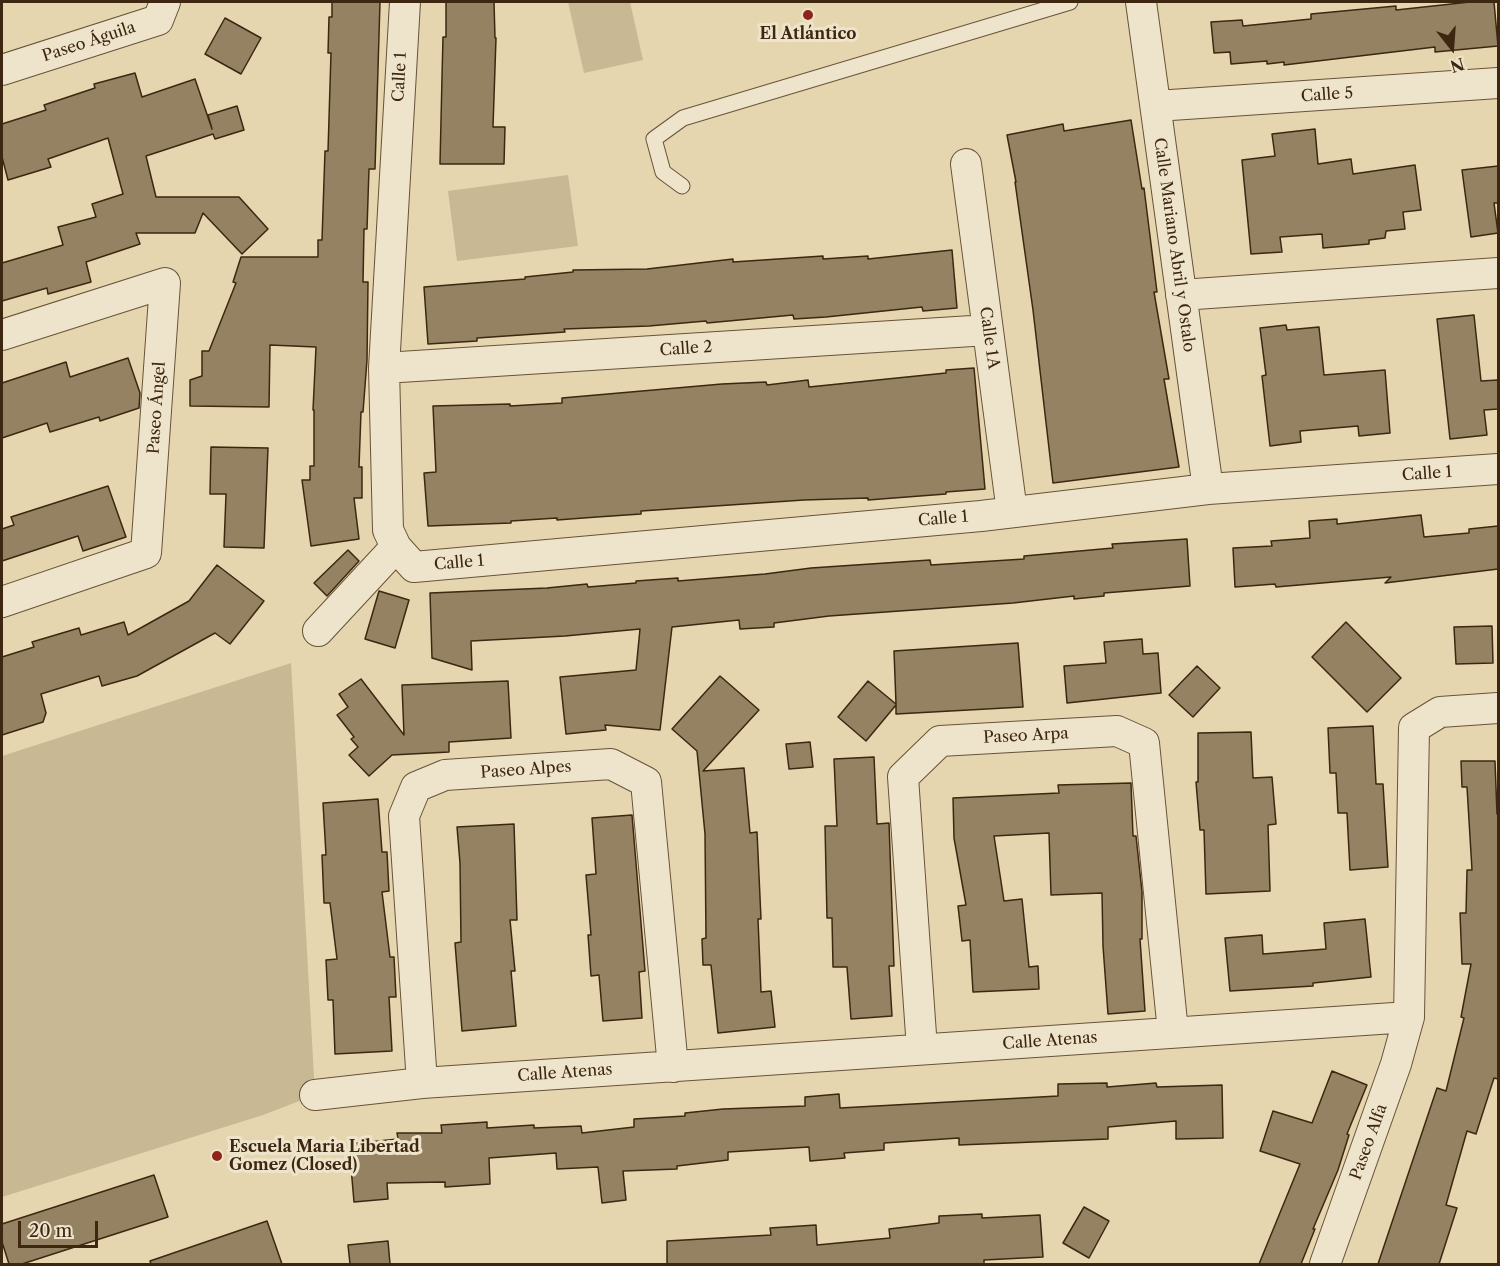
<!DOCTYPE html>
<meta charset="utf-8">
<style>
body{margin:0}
#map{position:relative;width:1500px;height:1266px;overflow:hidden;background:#e5d6af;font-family:"Libre Caslon Text",serif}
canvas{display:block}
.frame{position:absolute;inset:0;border:3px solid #3d2711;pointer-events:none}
.north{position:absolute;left:1422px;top:18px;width:60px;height:60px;-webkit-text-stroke:4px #eee4cb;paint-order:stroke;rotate:163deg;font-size:16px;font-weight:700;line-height:24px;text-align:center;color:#3d2711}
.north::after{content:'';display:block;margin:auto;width:21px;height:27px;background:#3d2711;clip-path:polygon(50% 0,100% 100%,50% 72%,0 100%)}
.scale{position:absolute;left:18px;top:1221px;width:80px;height:27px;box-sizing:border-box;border:3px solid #3d2711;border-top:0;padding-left:8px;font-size:18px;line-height:21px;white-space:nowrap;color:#3d2711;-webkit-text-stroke:4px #eee4cb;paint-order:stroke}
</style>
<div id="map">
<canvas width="1500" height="1266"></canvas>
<div class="frame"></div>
<div class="north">N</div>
<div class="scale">20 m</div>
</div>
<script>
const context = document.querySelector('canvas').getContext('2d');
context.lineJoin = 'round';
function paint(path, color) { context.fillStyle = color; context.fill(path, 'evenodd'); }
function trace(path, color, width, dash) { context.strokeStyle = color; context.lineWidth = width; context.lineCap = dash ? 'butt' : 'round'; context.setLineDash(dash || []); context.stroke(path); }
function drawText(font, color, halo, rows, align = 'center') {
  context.font = font + ' "Libre Caslon Text",serif'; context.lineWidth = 6; context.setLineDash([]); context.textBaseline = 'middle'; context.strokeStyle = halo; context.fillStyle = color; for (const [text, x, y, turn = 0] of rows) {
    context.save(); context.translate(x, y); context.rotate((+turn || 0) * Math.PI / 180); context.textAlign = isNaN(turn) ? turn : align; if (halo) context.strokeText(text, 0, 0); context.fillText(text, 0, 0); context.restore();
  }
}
paint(new Path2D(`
 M 568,2 L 630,2 L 643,60 L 584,73 Z
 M 568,175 L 578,246 L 457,261 L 448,191 Z
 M 291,663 L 315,1095 L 263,1115 L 2,1197 L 2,756 Z`), '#c8b894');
const building = new Path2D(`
 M 332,2 L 380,2 L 375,169 L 369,169 L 367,229 L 364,229 L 363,282 L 368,282 L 367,360 L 363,412 L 361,412 L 359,467 L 362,467 L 362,498 L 354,498 L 359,539 L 311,546 L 302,480 L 310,480 L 310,466 L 314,466 L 314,410 L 313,410 L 316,347 L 270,345 L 269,407 L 190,406 L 190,380 L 202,376 L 202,351 L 209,351 L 236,283 L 233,282 L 241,257 L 318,257 L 318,240 L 322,240 L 325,151 L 328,151 L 331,53 L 328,53 L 329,17 L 332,17 Z
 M 446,2 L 494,2 L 495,38 L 496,38 L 493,127 L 505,127 L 504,164 L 440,164 L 442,77 L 443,37 L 446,37 Z
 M 1470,2 L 1494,2 L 1498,46 L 1435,52 L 1435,47 L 1284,65 L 1284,62 L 1267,64 L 1267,61 L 1231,64 L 1230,52 L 1214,53 L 1211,22 L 1242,20 L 1243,26 L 1311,19 L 1311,14 L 1396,6 L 1396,10 Z
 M 225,18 L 261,38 L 241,74 L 205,54 Z
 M 135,73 L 142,97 L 195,79 L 212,129 L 208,115 L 237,106 L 244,130 L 215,139 L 213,134 L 146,156 L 156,197 L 239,197 L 268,229 L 242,254 L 203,213 L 195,233 L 136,233 L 140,244 L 86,262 L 91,282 L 48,294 L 47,288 L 2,301 L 2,263 L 63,245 L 58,227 L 96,217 L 92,204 L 123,194 L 108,138 L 48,159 L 51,167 L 8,180 L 2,157 L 2,124 L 46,110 L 44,105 L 95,88 L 94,84 Z
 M 1131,120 L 1142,189 L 1144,188 L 1157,292 L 1154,292 L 1169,379 L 1164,379 L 1179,467 L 1053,483 L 1033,310 L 1015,182 L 1016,182 L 1007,135 L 1063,124 L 1064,131 Z
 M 1315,129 L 1318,164 L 1351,159 L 1353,174 L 1415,165 L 1421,210 L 1403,212 L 1405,229 L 1386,231 L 1385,238 L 1369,240 L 1369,244 L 1323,248 L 1322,234 L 1280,237 L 1282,252 L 1251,254 L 1242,160 L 1275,156 L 1272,134 Z
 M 1498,166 L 1498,203 L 1494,203 L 1498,233 L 1471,237 L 1462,170 Z
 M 952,250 L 957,308 L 923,311 L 922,307 L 826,317 L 794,319 L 793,315 L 707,323 L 706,321 L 649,326 L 564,329 L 565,332 L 477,338 L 477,341 L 428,344 L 424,287 L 525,279 L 525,277 L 573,272 L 573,270 L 647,269 L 733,259 L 733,262 L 823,256 L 823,259 L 868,256 L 868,259 Z
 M 1474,315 L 1481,381 L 1498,380 L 1498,409 L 1484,410 L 1487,435 L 1450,439 L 1437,319 Z
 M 1286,325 L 1287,330 L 1319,327 L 1324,375 L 1385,370 L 1390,433 L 1359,436 L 1358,426 L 1300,431 L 1301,442 L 1270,446 L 1262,376 L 1266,375 L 1260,328 Z
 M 128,358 L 140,393 L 139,408 L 100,421 L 99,417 L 50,432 L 47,423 L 2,438 L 2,383 L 66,362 L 70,377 Z
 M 974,368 L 985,489 L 946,492 L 946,494 L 868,500 L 868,498 L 804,500 L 641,511 L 641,514 L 597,517 L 557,520 L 557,518 L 511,521 L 511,523 L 428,526 L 424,473 L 436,472 L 433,406 L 510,404 L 510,406 L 562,403 L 562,398 L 722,384 L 766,382 L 767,385 L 808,380 L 809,387 L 946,373 L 946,370 Z
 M 211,447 L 268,448 L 264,548 L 224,547 L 226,494 L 210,494 Z
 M 108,486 L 126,537 L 83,551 L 78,536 L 2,561 L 2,529 L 14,525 L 11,517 Z
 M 1421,515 L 1424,537 L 1469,533 L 1469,529 L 1498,526 L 1498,569 L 1385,583 L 1391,577 L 1276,587 L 1275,584 L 1235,587 L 1233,548 L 1272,546 L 1271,541 L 1310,538 L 1309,521 L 1337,519 L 1337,524 Z
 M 1187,539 L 1190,586 L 1104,593 L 1104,596 L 1074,599 L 1074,596 L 1013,603 L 829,616 L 774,623 L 774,627 L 740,629 L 739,620 L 672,627 L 660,730 L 605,725 L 606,730 L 566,734 L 560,677 L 636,670 L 640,629 L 565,636 L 471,641 L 472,670 L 432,658 L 430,593 L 547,588 L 587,584 L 588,587 L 636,583 L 636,581 L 678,578 L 678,581 L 765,574 L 811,568 L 930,560 L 931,565 L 1024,559 L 1024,556 L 1113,548 L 1112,544 Z
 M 348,550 L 359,561 L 327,596 L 314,583 Z
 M 217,565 L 264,601 L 230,644 L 215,633 L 137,676 L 102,686 L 99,676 L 41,694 L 46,713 L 43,722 L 2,735 L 2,657 L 34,647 L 32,642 L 79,628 L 81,635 L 124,622 L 128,635 L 189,601 Z
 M 379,591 L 409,600 L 395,648 L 365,639 Z
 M 1346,622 L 1401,678 L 1367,712 L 1312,657 Z
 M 1492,626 L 1493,663 L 1456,664 L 1454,627 Z
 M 1142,639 L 1143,654 L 1158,653 L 1161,693 L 1067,703 L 1064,666 L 1106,663 L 1104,642 Z
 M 1018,643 L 1023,707 L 896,714 L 896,705 L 866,741 L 838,717 L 868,681 L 896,704 L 894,651 Z
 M 1197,666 L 1220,688 L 1193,717 L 1169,695 Z
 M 720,676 L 759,710 L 703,771 L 744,768 L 750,833 L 757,832 L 761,919 L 758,919 L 761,992 L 771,991 L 775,1027 L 718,1033 L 711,965 L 703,965 L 702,939 L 706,938 L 705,834 L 697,751 L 672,729 Z
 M 361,679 L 404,735 L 402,685 L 508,681 L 511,738 L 449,742 L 449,752 L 392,755 L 369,776 L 349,755 L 358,747 L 351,739 L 354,737 L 337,715 L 348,707 L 339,694 Z
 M 1373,726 L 1376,784 L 1383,784 L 1388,867 L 1350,870 L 1347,813 L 1338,813 L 1336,773 L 1330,773 L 1328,728 Z
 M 1251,732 L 1253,778 L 1272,777 L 1276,824 L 1268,825 L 1270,891 L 1206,894 L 1204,830 L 1200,830 L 1196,782 L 1198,782 L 1198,733 Z
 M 810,742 L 813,767 L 789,769 L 786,744 Z
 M 874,757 L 877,824 L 889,823 L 894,966 L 889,966 L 892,1016 L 851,1019 L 847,967 L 833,967 L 832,918 L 827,918 L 825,826 L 837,826 L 834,759 Z
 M 1461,761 L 1495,761 L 1497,814 L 1498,813 L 1498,1079 L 1494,1078 L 1476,1134 L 1467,1131 L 1446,1205 L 1457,1208 L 1439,1264 L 1378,1264 L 1437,1088 L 1446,1091 L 1464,1018 L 1461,1017 L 1471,964 L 1462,964 L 1460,913 L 1466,913 L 1467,870 L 1472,870 L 1467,787 L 1462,787 Z
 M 1131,783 L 1133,836 L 1136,836 L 1142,892 L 1142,939 L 1140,939 L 1145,1011 L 1108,1014 L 1103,946 L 1102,893 L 1051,895 L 1049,833 L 994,836 L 1004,901 L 1022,899 L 1029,967 L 1038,966 L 1039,989 L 973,992 L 970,940 L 962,941 L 958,906 L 966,905 L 954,838 L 953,798 L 1059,793 L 1058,785 Z
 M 378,799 L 382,852 L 387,852 L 389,891 L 382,892 L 390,957 L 394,957 L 396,997 L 389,997 L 392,1051 L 335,1054 L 333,1000 L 328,1000 L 326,960 L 337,959 L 330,903 L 324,903 L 322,855 L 326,855 L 323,803 Z
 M 632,815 L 645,971 L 639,972 L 642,1018 L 603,1021 L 599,975 L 591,976 L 588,935 L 591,935 L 586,875 L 596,874 L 592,818 Z
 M 514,824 L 517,920 L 510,920 L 515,971 L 511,971 L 516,1026 L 462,1031 L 455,943 L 461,942 L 460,863 L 457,827 Z
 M 1365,919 L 1371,977 L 1313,983 L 1313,986 L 1230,991 L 1225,938 L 1262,935 L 1263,954 L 1326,949 L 1324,923 Z
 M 1332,1071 L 1367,1085 L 1347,1134 L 1349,1135 L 1338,1170 L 1313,1229 L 1315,1229 L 1301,1264 L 1259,1264 L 1300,1164 L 1260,1151 L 1273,1111 L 1312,1123 Z
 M 1107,1083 L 1107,1087 L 1156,1083 L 1157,1087 L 1222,1085 L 1223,1138 L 1176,1139 L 1176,1121 L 1108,1127 L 1108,1139 L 959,1145 L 959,1138 L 884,1143 L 884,1150 L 844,1153 L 845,1158 L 810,1161 L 809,1147 L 728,1152 L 728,1160 L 677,1166 L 677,1169 L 623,1171 L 626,1200 L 602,1203 L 598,1167 L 557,1169 L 556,1153 L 489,1158 L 490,1184 L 445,1187 L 445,1182 L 387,1183 L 388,1199 L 354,1202 L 349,1144 L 398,1139 L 397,1133 L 442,1133 L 441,1125 L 487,1122 L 487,1128 L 534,1125 L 534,1128 L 581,1126 L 582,1133 L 634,1127 L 634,1119 L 685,1116 L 685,1113 L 723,1109 L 805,1106 L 805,1097 L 839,1094 L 840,1108 L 1058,1096 L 1058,1084 Z
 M 154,1175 L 168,1217 L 22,1264 L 9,1264 L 2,1242 L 2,1224 Z
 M 1084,1207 L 1109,1221 L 1089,1258 L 1063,1243 Z
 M 982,1214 L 982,1218 L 1040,1215 L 1043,1257 L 984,1260 L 984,1264 L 667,1264 L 667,1241 L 771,1235 L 770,1228 L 816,1225 L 817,1245 L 890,1238 L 889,1229 L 939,1223 L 939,1216 Z
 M 267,1221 L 282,1264 L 151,1264 L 150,1261 Z
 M 388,1241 L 390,1264 L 350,1264 L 348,1245 Z`);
paint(building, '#948263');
trace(building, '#3d2711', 1.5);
const lane = new Path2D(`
 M 682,186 L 663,172 L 654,139 L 683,118 L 1070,2`);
const street = new Path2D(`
 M 405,2 L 384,368 L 388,530 L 396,547 L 414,567 L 981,516 L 1208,489 L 1498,469
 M 1141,2 L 1208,489
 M 2,70 L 158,20 L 165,2
 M 1156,106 L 1498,83
 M 966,164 L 1012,512
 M 1181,295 L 1498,273
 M 2,335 L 165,283 L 146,553 L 2,602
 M 384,368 L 988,330
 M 318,631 L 396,547
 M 922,1049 L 903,777 L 940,741 L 1117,731 L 1144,743 L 1173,1032
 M 422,1083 L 404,816 L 416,787 L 445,775 L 611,764 L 646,782 L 673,1067
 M 315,1095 L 422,1083 L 1409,1017
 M 1325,1264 L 1396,1064 L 1409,1017 L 1414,728 L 1440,712 L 1498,708`);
trace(lane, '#675338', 17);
trace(street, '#675338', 32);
trace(lane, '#eee4cb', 15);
trace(street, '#eee4cb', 30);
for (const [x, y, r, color] of [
 [808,15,6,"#8f2418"],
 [217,1156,6,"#8f2418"]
]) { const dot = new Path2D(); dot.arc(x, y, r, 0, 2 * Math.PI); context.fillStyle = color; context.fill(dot); trace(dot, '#eee4cb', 2); }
drawText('bold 16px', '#3d2711', '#eee4cb', [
 ["El Atlántico",808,34],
 ["Escuela Maria Libertad",229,1147,"left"],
 ["Gomez (Closed)",229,1165,"left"]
]);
drawText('16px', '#3d2711', '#eee4cb', [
 ["Paseo Águila",89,42,-18],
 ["Calle 1",400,77,-87],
 ["Calle 5",1327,95,-4],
 ["Calle Mariano Abril y Ostalo",1174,245,82],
 ["Calle 1A",989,338,82],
 ["Calle 2",686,349,-4],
 ["Paseo Ángel",157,408,-86],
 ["Calle 1",1427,474,-4],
 ["Calle 1",943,519,-5],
 ["Calle 1",459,563,-5],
 ["Paseo Arpa",1026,736,-3],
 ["Paseo Alpes",526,770,-4],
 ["Calle Atenas",1050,1041,-4],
 ["Calle Atenas",565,1073,-4],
 ["Paseo Alfa",1369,1142,-70]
]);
</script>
